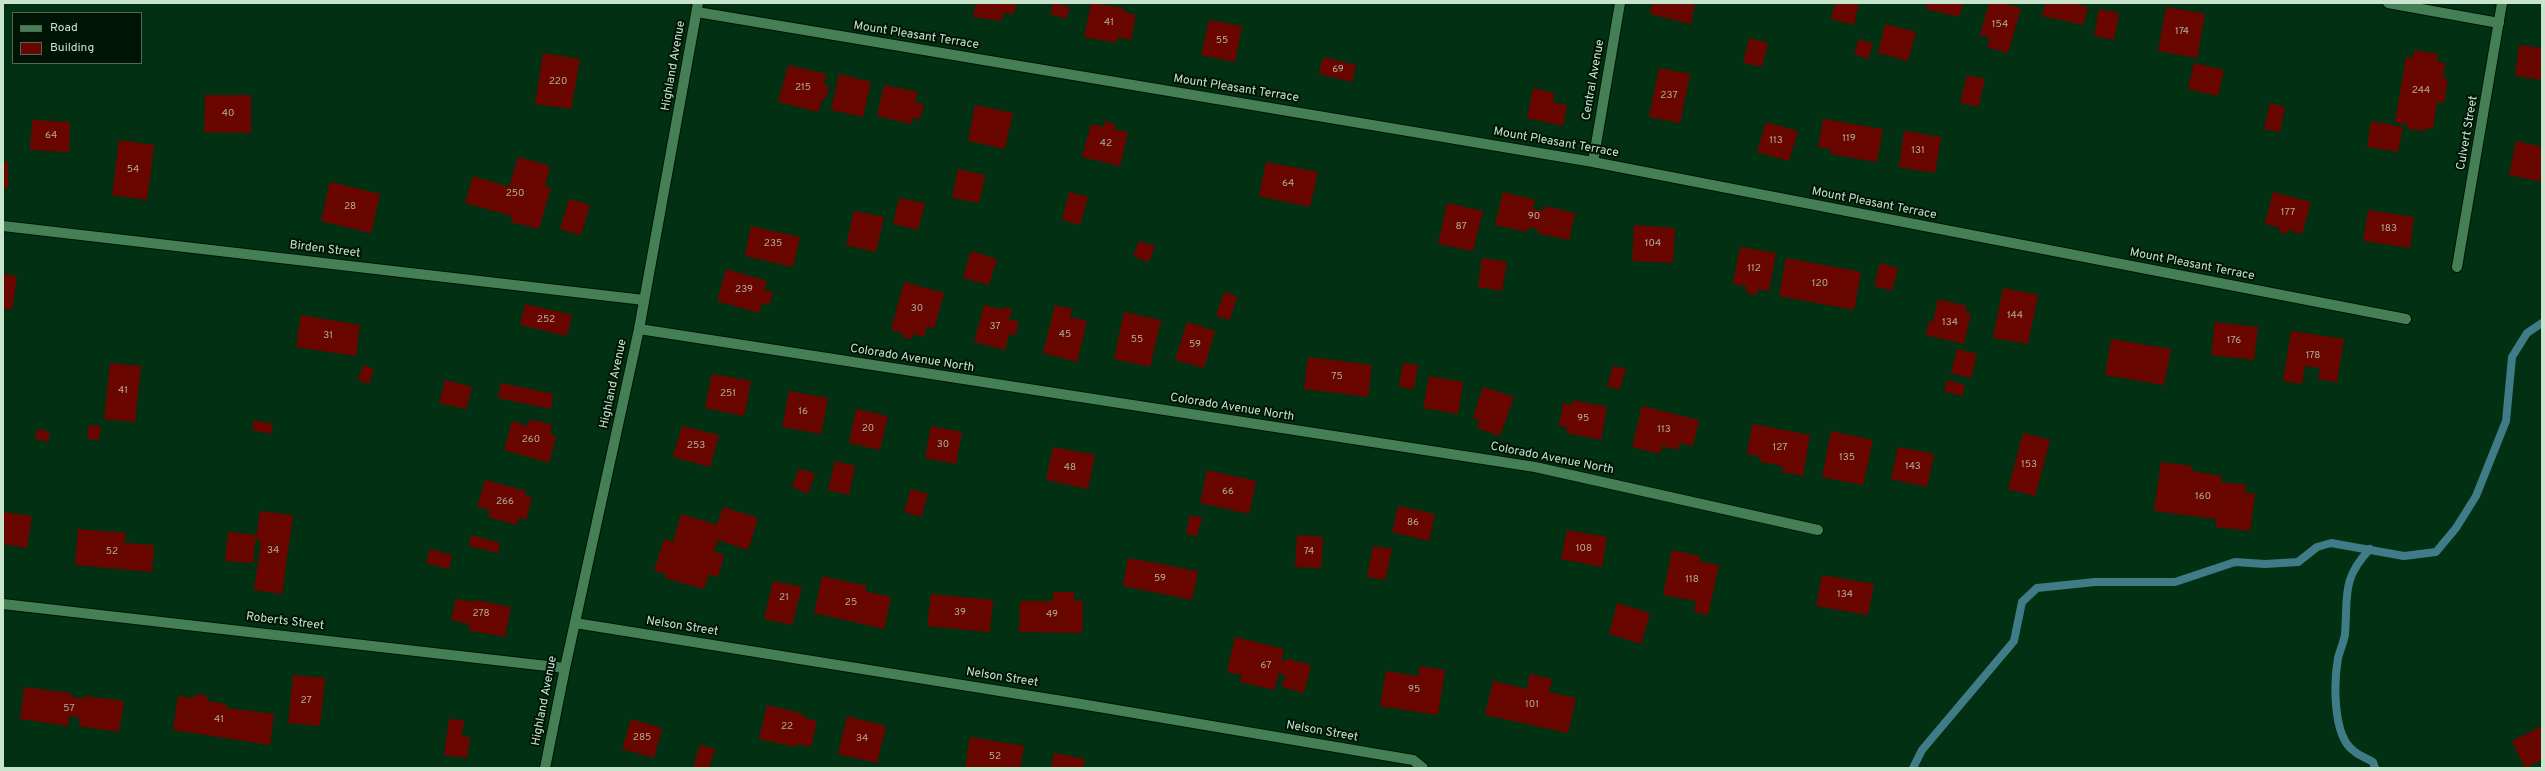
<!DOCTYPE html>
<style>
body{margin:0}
#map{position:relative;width:2545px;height:771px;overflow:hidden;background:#013013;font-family:Overpass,sans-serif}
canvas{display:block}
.frame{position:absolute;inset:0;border:4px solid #c7e5cd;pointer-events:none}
.legend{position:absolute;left:12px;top:12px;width:130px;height:52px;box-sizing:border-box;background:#001406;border:1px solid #506856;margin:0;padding:5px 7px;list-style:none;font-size:12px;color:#c7e5cd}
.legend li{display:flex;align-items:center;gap:8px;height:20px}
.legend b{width:20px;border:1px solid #506856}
</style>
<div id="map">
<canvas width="2545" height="771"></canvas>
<div class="frame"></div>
<ul class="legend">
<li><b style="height:5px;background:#457f56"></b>Road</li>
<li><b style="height:11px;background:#6a0600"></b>Building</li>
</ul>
</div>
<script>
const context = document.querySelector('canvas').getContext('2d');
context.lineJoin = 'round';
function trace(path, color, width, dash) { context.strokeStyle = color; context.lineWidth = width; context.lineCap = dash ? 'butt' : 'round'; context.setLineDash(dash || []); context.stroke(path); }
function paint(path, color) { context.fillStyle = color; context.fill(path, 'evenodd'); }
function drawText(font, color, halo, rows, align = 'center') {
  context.font = font + ' Overpass,sans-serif'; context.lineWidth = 4; context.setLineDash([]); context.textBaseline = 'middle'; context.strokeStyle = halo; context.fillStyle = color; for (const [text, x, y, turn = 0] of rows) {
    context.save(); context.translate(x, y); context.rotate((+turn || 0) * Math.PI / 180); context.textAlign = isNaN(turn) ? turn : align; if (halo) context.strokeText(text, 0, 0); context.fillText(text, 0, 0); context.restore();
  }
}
trace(new Path2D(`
 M 2370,549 C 2341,579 2348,597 2345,634 C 2344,642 2340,650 2338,658 C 2334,681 2332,736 2354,751 C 2359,756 2367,758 2373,762 L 2375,768
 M 1913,768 L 1922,750 L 2014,641 L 2022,602 L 2037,588 L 2095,582 L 2175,582 L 2235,562 L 2265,564 L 2298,562 L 2317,547 L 2331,543 L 2404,556 L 2436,552 L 2456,528 L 2476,496 L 2506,421 L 2512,357 L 2527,333 L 2542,323`), '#3f7c88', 8);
paint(new Path2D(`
 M 976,3 L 1016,3 L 1014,14 L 1003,13 L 1002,21 L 973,17 Z
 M 1053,3 L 1070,7 L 1066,19 L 1050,14 Z
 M 1091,3 L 1124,8 L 1124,12 L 1136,15 L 1131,40 L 1118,37 L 1116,43 L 1084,37 Z
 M 1652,3 L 1695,3 L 1691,24 L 1650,14 Z
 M 1835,3 L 1859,3 L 1854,25 L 1831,19 Z
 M 1927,3 L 1963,3 L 1959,17 L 1926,9 Z
 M 1989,3 L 2003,3 L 2021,8 L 2008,53 L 1987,47 L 1990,38 L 1980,35 Z
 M 2045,3 L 2071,3 L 2088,7 L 2083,25 L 2042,16 Z
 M 2166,7 L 2205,14 L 2197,58 L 2158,51 Z
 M 2099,9 L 2119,13 L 2114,40 L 2094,36 Z
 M 1209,20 L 1242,26 L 1235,62 L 1201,55 Z
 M 1885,24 L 1916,32 L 1908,61 L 1878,53 Z
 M 1749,38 L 1768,43 L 1762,67 L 1743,63 Z
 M 1859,39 L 1873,44 L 1868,59 L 1854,54 Z
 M 2519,45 L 2542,48 L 2542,80 L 2515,76 Z
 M 2414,50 L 2438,54 L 2437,62 L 2445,63 L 2443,79 L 2448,79 L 2444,103 L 2437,102 L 2433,129 L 2426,128 L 2425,131 L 2408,129 L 2408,125 L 2395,122 L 2406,57 L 2413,58 Z
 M 543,53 L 580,59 L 571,109 L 535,104 Z
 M 1323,57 L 1356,65 L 1352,82 L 1319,74 Z
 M 2194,63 L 2224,70 L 2218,96 L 2188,89 Z
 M 788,65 L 826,74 L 824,84 L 829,86 L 826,98 L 822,100 L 818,112 L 778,102 Z
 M 1659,68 L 1690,74 L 1680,123 L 1649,117 Z
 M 839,74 L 871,82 L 863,117 L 831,110 Z
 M 1967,75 L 1985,79 L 1978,107 L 1960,103 Z
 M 884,85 L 918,92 L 915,102 L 924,104 L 920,119 L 913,118 L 912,124 L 877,116 Z
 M 1533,88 L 1554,93 L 1553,102 L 1567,105 L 1563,126 L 1527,118 Z
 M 205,95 L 251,95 L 251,133 L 204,132 Z
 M 2270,103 L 2285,107 L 2280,132 L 2264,129 Z
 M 975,105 L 1013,113 L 1005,149 L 968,141 Z
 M 1823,119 L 1883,129 L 1877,162 L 1830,154 L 1831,149 L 1818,147 Z
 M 32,120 L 70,122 L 69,152 L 30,150 Z
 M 1105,121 L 1115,124 L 1114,129 L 1128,132 L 1120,166 L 1082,157 L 1091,124 L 1104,127 Z
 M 2371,121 L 2403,127 L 2398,152 L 2367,147 Z
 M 1766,122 L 1798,131 L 1789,161 L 1757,152 Z
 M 1904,131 L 1941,137 L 1935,173 L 1899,167 Z
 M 119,140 L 154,145 L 147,200 L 112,195 Z
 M 2516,141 L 2542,147 L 2542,182 L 2509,175 Z
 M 518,157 L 550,166 L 545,186 L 551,188 L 539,229 L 511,222 L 512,216 L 465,203 L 473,176 L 509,187 Z
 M 3,162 L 8,162 L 8,188 L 3,188 Z
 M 1266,162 L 1318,172 L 1310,207 L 1259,196 Z
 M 958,169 L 985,175 L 979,203 L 952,198 Z
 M 330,182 L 380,194 L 371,233 L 321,221 Z
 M 1069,192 L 1088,197 L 1080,225 L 1062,220 Z
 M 1503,192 L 1535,200 L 1533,209 L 1543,211 L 1544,206 L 1575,213 L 1569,240 L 1537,233 L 1538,229 L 1528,227 L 1527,232 L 1495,225 Z
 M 2273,192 L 2311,202 L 2302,234 L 2288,230 L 2287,234 L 2279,232 L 2280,228 L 2265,224 Z
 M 899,198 L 925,203 L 918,230 L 893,224 Z
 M 569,199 L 590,205 L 581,235 L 560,229 Z
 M 1447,203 L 1483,211 L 1473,251 L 1438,244 Z
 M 2368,210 L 2414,217 L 2410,248 L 2363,241 Z
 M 854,211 L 884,217 L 876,252 L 846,245 Z
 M 1634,225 L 1675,228 L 1673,263 L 1632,261 Z
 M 751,226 L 800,237 L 793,267 L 745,256 Z
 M 1139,241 L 1155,246 L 1149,262 L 1133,256 Z
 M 1740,247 L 1776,253 L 1769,291 L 1758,289 L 1757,295 L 1746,293 L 1747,286 L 1733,284 Z
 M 971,251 L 997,259 L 989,285 L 963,278 Z
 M 1482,258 L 1507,262 L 1502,291 L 1478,287 Z
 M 1786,258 L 1861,272 L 1854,310 L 1779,296 Z
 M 1880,263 L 1898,268 L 1892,291 L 1874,286 Z
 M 726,269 L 767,281 L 764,290 L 773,292 L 769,305 L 762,303 L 759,313 L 717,301 Z
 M 3,274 L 17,276 L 12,310 L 3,308 Z
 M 904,282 L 944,293 L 934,329 L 927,326 L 924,337 L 913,334 L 911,339 L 902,337 L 903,333 L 891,330 Z
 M 2003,288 L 2038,295 L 2028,344 L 1993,338 Z
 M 1224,292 L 1237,296 L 1230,320 L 1216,316 Z
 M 1938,299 L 1967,306 L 1965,312 L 1971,314 L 1964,344 L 1926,335 L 1929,321 L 1933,322 Z
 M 525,304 L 572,315 L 567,336 L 520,325 Z
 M 984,305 L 1003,310 L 1003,307 L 1012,309 L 1009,319 L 1019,322 L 1015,336 L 1009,334 L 1005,350 L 974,342 Z
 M 1055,305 L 1072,309 L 1070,317 L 1087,321 L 1077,362 L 1043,353 Z
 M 1124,312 L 1161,320 L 1150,367 L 1114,359 Z
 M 301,315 L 360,325 L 356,356 L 296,347 Z
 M 1187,322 L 1215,331 L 1204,368 L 1175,360 Z
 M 2215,322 L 2258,327 L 2254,360 L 2211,355 Z
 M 2291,331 L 2344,339 L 2337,382 L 2318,379 L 2320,368 L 2305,366 L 2302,384 L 2283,381 Z
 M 2111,339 L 2171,349 L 2164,385 L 2105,375 Z
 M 1957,349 L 1977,354 L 1971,378 L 1951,373 Z
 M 1308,357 L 1372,365 L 1368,397 L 1304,389 Z
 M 110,363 L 141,366 L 135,422 L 104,419 Z
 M 1403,363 L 1418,365 L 1414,389 L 1399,387 Z
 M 363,365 L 374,369 L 369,384 L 358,380 Z
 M 1613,366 L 1626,369 L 1619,390 L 1607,386 Z
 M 712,374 L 751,381 L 744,416 L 705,408 Z
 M 1429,376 L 1463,382 L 1458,414 L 1423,408 Z
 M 445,380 L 472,387 L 466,409 L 439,403 Z
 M 1947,380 L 1965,385 L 1962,396 L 1944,391 Z
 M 501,383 L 553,394 L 551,409 L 498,398 Z
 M 1483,387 L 1514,397 L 1500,436 L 1477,428 L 1480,420 L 1473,418 Z
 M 789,391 L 828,398 L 821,434 L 782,427 Z
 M 1573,400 L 1607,407 L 1601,440 L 1566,433 L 1567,427 L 1559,426 L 1563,403 L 1572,405 Z
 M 1642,406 L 1699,420 L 1693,446 L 1680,443 L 1678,450 L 1662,446 L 1660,454 L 1632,447 Z
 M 856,409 L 888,416 L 880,450 L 849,443 Z
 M 530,419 L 552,425 L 550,434 L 556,436 L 549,463 L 504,450 L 512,421 L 528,426 Z
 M 254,420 L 273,424 L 271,434 L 252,430 Z
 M 1752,424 L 1810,435 L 1803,476 L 1782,472 L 1783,466 L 1760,462 L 1761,457 L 1747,454 Z
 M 89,425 L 101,426 L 99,440 L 87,439 Z
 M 682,426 L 719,435 L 710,467 L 673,457 Z
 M 931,426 L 962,432 L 956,464 L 925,458 Z
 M 37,429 L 50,432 L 48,442 L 35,439 Z
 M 1831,431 L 1873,440 L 1863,485 L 1822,477 Z
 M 2023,433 L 2050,440 L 2035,496 L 2008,489 Z
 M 1053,447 L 1095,455 L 1088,489 L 1046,480 Z
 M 1898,447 L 1934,454 L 1927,487 L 1891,479 Z
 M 835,461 L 855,466 L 849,495 L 828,490 Z
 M 2161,462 L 2192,466 L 2191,471 L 2222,476 L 2221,482 L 2246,485 L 2245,493 L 2255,494 L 2250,531 L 2216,527 L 2216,519 L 2154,511 Z
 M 799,468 L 815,474 L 808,494 L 792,487 Z
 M 1207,470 L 1256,481 L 1249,514 L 1200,503 Z
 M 485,480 L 526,491 L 525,496 L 532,497 L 526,520 L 518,518 L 517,525 L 488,517 L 490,510 L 477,507 Z
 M 911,489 L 928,494 L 921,517 L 904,512 Z
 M 1398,506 L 1435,514 L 1429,541 L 1392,532 Z
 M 723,507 L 758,518 L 748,550 L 718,540 L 714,552 L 724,555 L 718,577 L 709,574 L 704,589 L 665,578 L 666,574 L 654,571 L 664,539 L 673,542 L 681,514 L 717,525 Z
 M 260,511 L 293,515 L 282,594 L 254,590 L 261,543 L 256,539 Z
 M 3,512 L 32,516 L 27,548 L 3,544 Z
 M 1190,515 L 1202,518 L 1197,536 L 1186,534 Z
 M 78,529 L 126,533 L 124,543 L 154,545 L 152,572 L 75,565 Z
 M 1567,530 L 1607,537 L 1602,567 L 1561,559 Z
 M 228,532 L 256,535 L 253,563 L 225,561 Z
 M 471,535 L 500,543 L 498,553 L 469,546 Z
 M 1297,535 L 1323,537 L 1321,568 L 1295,567 Z
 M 1373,546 L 1392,549 L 1385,580 L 1367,577 Z
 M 430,549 L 452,555 L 449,569 L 426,563 Z
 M 1672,550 L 1700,556 L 1699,561 L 1719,565 L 1708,615 L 1694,612 L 1696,601 L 1663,595 Z
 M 1128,558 L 1198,571 L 1192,600 L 1123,586 Z
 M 1822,575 L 1874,584 L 1868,615 L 1816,606 Z
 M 822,576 L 867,586 L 865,591 L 891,597 L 884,629 L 814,613 Z
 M 773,581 L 802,587 L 792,625 L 764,619 Z
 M 1053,592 L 1074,592 L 1074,601 L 1083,601 L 1082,633 L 1019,632 L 1020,601 L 1053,601 Z
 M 931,594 L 993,600 L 990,632 L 927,626 Z
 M 456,599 L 473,602 L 477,600 L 511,607 L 505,637 L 468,630 L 469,624 L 451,620 Z
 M 1617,603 L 1650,613 L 1641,644 L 1609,634 Z
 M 1235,637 L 1284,649 L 1281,663 L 1287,659 L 1311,665 L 1304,693 L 1282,687 L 1285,675 L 1279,673 L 1274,690 L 1240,682 L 1242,675 L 1227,672 Z
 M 1420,666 L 1445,670 L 1438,715 L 1380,706 L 1386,671 L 1418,676 Z
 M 1530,674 L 1552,679 L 1549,692 L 1576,698 L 1568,733 L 1485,715 L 1493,681 L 1527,689 Z
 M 293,675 L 325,678 L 320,726 L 288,723 Z
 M 24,687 L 70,693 L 72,697 L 83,699 L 84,696 L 124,701 L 119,732 L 79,726 L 80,718 L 69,716 L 68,726 L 20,719 Z
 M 195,694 L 208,696 L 207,701 L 227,704 L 226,708 L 274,714 L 270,745 L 173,730 L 178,696 L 194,698 Z
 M 767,705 L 801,713 L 805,718 L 817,721 L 811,747 L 798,744 L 795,747 L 759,739 Z
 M 847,716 L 886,726 L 877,763 L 838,754 Z
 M 449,719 L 464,720 L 462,736 L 470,737 L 467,758 L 444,755 Z
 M 631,719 L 662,728 L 654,758 L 622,749 Z
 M 2542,726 L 2542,760 L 2525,768 L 2512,741 Z
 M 970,737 L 1024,746 L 1020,768 L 965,768 Z
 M 700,745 L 715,749 L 709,768 L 693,768 Z
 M 1054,753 L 1085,759 L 1083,768 L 1051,768 Z`), '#6a0600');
const minor = new Path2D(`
 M 2388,3 L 2499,23
 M 697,12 L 1593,162 L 2406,319
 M 1593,162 L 1620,3
 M 3,226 L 644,300
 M 2457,267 L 2502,3
 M 639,329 L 1535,467 L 1818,530
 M 3,604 L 565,668
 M 575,623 L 1081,704 L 1413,760 L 1423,768`);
const tertiary = new Path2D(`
 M 545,768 L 565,668 L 639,329 L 698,3`);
trace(minor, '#001504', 12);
trace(tertiary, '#001504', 12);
trace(minor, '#457f56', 10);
trace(tertiary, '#457f56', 10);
drawText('10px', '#b0ad9a', null, [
 ["41",1109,23],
 ["154",2000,25],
 ["174",2182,32],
 ["55",1222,41],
 ["69",1338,70],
 ["220",558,82],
 ["215",803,88],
 ["244",2421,91],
 ["237",1669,96],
 ["40",228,114],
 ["64",51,136],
 ["119",1849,139],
 ["113",1776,141],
 ["42",1106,144],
 ["131",1918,151],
 ["54",133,170],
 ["64",1288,184],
 ["250",515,194],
 ["28",350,207],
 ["177",2288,213],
 ["90",1534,217],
 ["87",1461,227],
 ["183",2389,229],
 ["235",773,244],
 ["104",1653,244],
 ["112",1754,269],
 ["120",1820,284],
 ["239",744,290],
 ["30",917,309],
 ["144",2015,316],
 ["252",546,320],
 ["134",1950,323],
 ["37",995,327],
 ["45",1065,335],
 ["31",328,336],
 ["55",1137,340],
 ["176",2234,341],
 ["59",1195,345],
 ["178",2313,356],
 ["75",1337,377],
 ["41",123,391],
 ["251",728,394],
 ["16",803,412],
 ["95",1583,419],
 ["20",868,429],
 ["113",1664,430],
 ["260",531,440],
 ["30",943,445],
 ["253",696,446],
 ["127",1780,448],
 ["135",1847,458],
 ["153",2029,465],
 ["143",1913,467],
 ["48",1070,468],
 ["66",1228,492],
 ["160",2203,497],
 ["266",505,502],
 ["86",1413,523],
 ["108",1584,549],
 ["34",273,551],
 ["52",112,552],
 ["74",1309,552],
 ["59",1160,579],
 ["118",1692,580],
 ["134",1845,595],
 ["21",784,598],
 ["25",851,603],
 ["39",960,613],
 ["278",481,614],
 ["49",1052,615],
 ["67",1266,666],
 ["95",1414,690],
 ["27",306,701],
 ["101",1532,705],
 ["57",69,709],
 ["41",219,720],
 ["22",787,727],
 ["285",642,738],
 ["34",862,739],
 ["52",995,757]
]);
drawText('12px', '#c7e5cd', '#001406', [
 ["Mount Pleasant Terrace",916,36,9],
 ["Highland Avenue",674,66,-80],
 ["Central Avenue",1594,80,-80],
 ["Mount Pleasant Terrace",1236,89,9],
 ["Culvert Street",2468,133,-80],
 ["Mount Pleasant Terrace",1556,143,10],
 ["Mount Pleasant Terrace",1874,204,11],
 ["Birden Street",325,250,7],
 ["Mount Pleasant Terrace",2192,265,11],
 ["Colorado Avenue North",912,359,9],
 ["Highland Avenue",614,384,-78],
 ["Colorado Avenue North",1232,408,9],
 ["Colorado Avenue North",1552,459,11],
 ["Roberts Street",285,622,7],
 ["Nelson Street",682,627,9],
 ["Nelson Street",1002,678,9],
 ["Highland Avenue",545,701,-79],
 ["Nelson Street",1322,732,10]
]);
</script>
